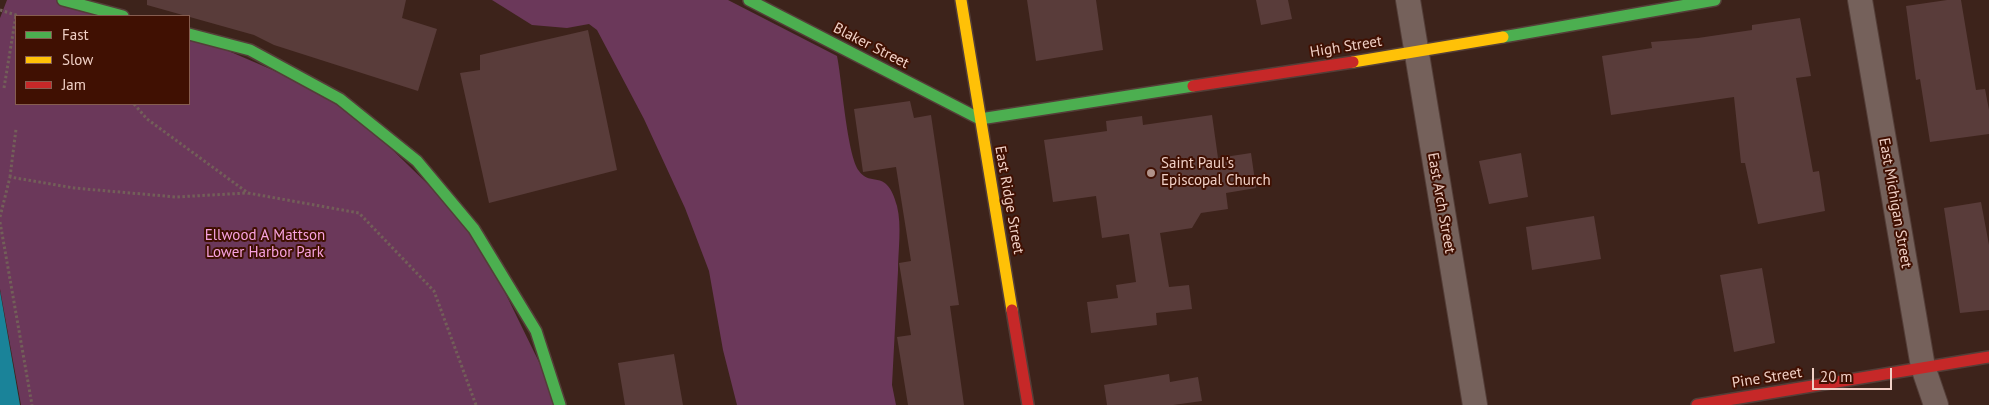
<!DOCTYPE html>
<style>
body{margin:0}
#map{position:relative;width:1989px;height:405px;overflow:hidden;background:#3d231b;font-family:"PT Sans",sans-serif}
canvas{display:block}
.legend{position:absolute;left:15px;top:15px;width:175px;height:90px;box-sizing:border-box;background:#401002;border:1px solid #865d50;margin:0;padding:6px 9px;list-style:none;font-size:15px;color:#f0d0c6}
.legend li{display:flex;align-items:center;gap:10px;height:25px}
.legend b{width:25px;border:1px solid #865d50}
.scale{position:absolute;left:1812px;top:368px;width:80px;height:22px;box-sizing:border-box;border:2px solid #f0d0c6;border-top:0;padding-left:6px;font-size:15px;line-height:18px;white-space:nowrap;color:#f0d0c6;-webkit-text-stroke:4px #401002;paint-order:stroke}
</style>
<div id="map">
<canvas width="1989" height="405"></canvas>
<ul class="legend">
<li><b style="height:6px;background:#4caf50"></b>Fast</li>
<li><b style="height:6px;background:#ffc107"></b>Slow</li>
<li><b style="height:6px;background:#c62828"></b>Jam</li>
</ul>
<div class="scale">20 m</div>
</div>
<script>
const context = document.querySelector('canvas').getContext('2d');
context.lineJoin = 'round';
function paint(path, color) { context.fillStyle = color; context.fill(path, 'evenodd'); }
function trace(path, color, width, dash) { context.strokeStyle = color; context.lineWidth = width; context.lineCap = dash ? 'butt' : 'round'; context.setLineDash(dash || []); context.stroke(path); }
function drawText(font, color, halo, rows, align = 'center') {
  context.font = font + ' "PT Sans",sans-serif'; context.lineWidth = 4; context.setLineDash([]); context.textBaseline = 'middle'; context.strokeStyle = halo; context.fillStyle = color; for (const [text, x, y, turn = 0] of rows) {
    context.save(); context.translate(x, y); context.rotate((+turn || 0) * Math.PI / 180); context.textAlign = isNaN(turn) ? turn : align; if (halo) context.strokeText(text, 0, 0); context.fillText(text, 0, 0); context.restore();
  }
}
paint(new Path2D(`
 M 7,0 L 63,0 L 123,16 L 16,16 L 16,104 L 189,104 L 189,34 L 340,99 L 474,229 L 560,405 L 21,405 L 0,289 L 0,18 Z
 M 492,0 L 728,0 L 837,56 C 842,80 847,155 859,171 C 871,188 887,167 897,206 C 902,226 898,251 898,271 C 896,309 894,347 892,385 L 896,405 L 737,405 L 723,350 L 709,271 L 685,208 L 644,119 L 597,30 L 589,24 L 567,28 L 532,25 Z`), '#6b385a');
paint(new Path2D(`
 M 0,291 L 20,405 L 0,405 Z`), '#1a8399');
paint(new Path2D(`
 M 147,0 L 406,0 L 402,18 L 437,29 L 418,91 L 274,45 L 254,35 L 147,5 Z
 M 1027,0 L 1096,0 L 1103,50 L 1036,61 Z
 M 1256,0 L 1288,0 L 1292,19 L 1261,25 Z
 M 1947,0 L 1961,0 L 1976,90 L 1985,89 L 1989,110 L 1989,134 L 1930,142 L 1920,79 L 1916,80 L 1906,6 Z
 M 1800,18 L 1811,76 L 1796,78 L 1813,172 L 1819,171 L 1825,211 L 1758,224 L 1745,163 L 1741,163 L 1734,97 L 1611,115 L 1602,56 L 1652,48 L 1651,42 L 1698,38 L 1752,30 L 1752,25 Z
 M 588,30 L 617,170 L 489,203 L 460,73 L 480,70 L 480,55 Z
 M 910,101 L 914,118 L 931,115 L 959,305 L 950,306 L 964,405 L 908,405 L 897,337 L 911,335 L 899,263 L 911,261 L 896,167 L 863,172 L 854,109 Z
 M 1212,115 L 1218,158 L 1251,153 L 1256,188 L 1226,193 L 1228,209 L 1201,213 L 1192,228 L 1160,233 L 1169,287 L 1189,285 L 1192,309 L 1156,313 L 1157,325 L 1091,333 L 1087,302 L 1118,298 L 1116,285 L 1136,282 L 1129,234 L 1102,238 L 1096,196 L 1053,202 L 1044,140 L 1107,131 L 1106,121 L 1142,116 L 1143,125 Z
 M 1521,153 L 1528,197 L 1489,204 L 1479,161 Z
 M 1981,202 L 1989,245 L 1989,310 L 1960,313 L 1944,208 Z
 M 1594,216 L 1601,259 L 1532,270 L 1526,227 Z
 M 1762,268 L 1775,343 L 1734,352 L 1720,275 Z
 M 674,354 L 683,405 L 625,405 L 618,363 Z
 M 1169,374 L 1170,382 L 1198,377 L 1202,401 L 1173,405 L 1107,405 L 1104,385 Z`), '#593c3a');
const street = new Path2D(`
 M 1408,0 L 1475,405
 M 1860,0 L 1923,367 L 1936,405`);
const fast = new Path2D(`
 M 63,0 L 123,16
 M 749,0 L 980,119 L 1193,86
 M 189,34 L 250,50 L 340,99 L 417,161 L 474,229 L 536,331 L 560,405
 M 1503,37 L 1715,0`);
const slow = new Path2D(`
 M 961,0 L 1012,310
 M 1353,62 L 1503,37`);
const jam = new Path2D(`
 M 1193,86 L 1353,62
 M 1012,310 L 1028,405
 M 1697,405 L 1989,357`);
trace(street, '#543e38', 26);
trace(fast, '#543e38', 14);
trace(slow, '#543e38', 14);
trace(jam, '#543e38', 14);
trace(new Path2D(`
 M 0,10 L 19,16
 M 4,88 L 16,15
 M 134,104 L 147,119 L 248,193 L 359,213 L 434,291 L 476,405
 M 10,177 L 16,129
 M 0,217 L 10,177 L 74,188 L 176,197 L 247,193
 M 0,222 L 32,405`), '#735f59', 3, [2.5, 2.5]);
trace(street, '#75615b', 24);
trace(fast, '#4caf50', 11);
trace(slow, '#ffc107', 11);
trace(jam, '#c62828', 11);
for (const [x, y, r, color] of [
 [1151,173,5,"#b1938a"]
]) { const dot = new Path2D(); dot.arc(x, y, r, 0, 2 * Math.PI); context.fillStyle = color; context.fill(dot); trace(dot, '#401002', 2); }
drawText('15px', '#f0d0c6', '#401002', [
 ["Blaker Street",871,46,27],
 ["High Street",1346,47,-9],
 ["East Ridge Street",1009,200,80],
 ["East Arch Street",1441,203,80],
 ["East Michigan Street",1895,203,80],
 ["Pine Street",1767,378,-9]
]);
drawText('15px', '#f0d0c6', '#401002', [
 ["Saint Paul's",1161,164],
 ["Episcopal Church",1161,181]
], 'left');
drawText('15px', '#f7a2df', '#401002', [
 ["Ellwood A Mattson",265,236],
 ["Lower Harbor Park",265,253]
]);
</script>
